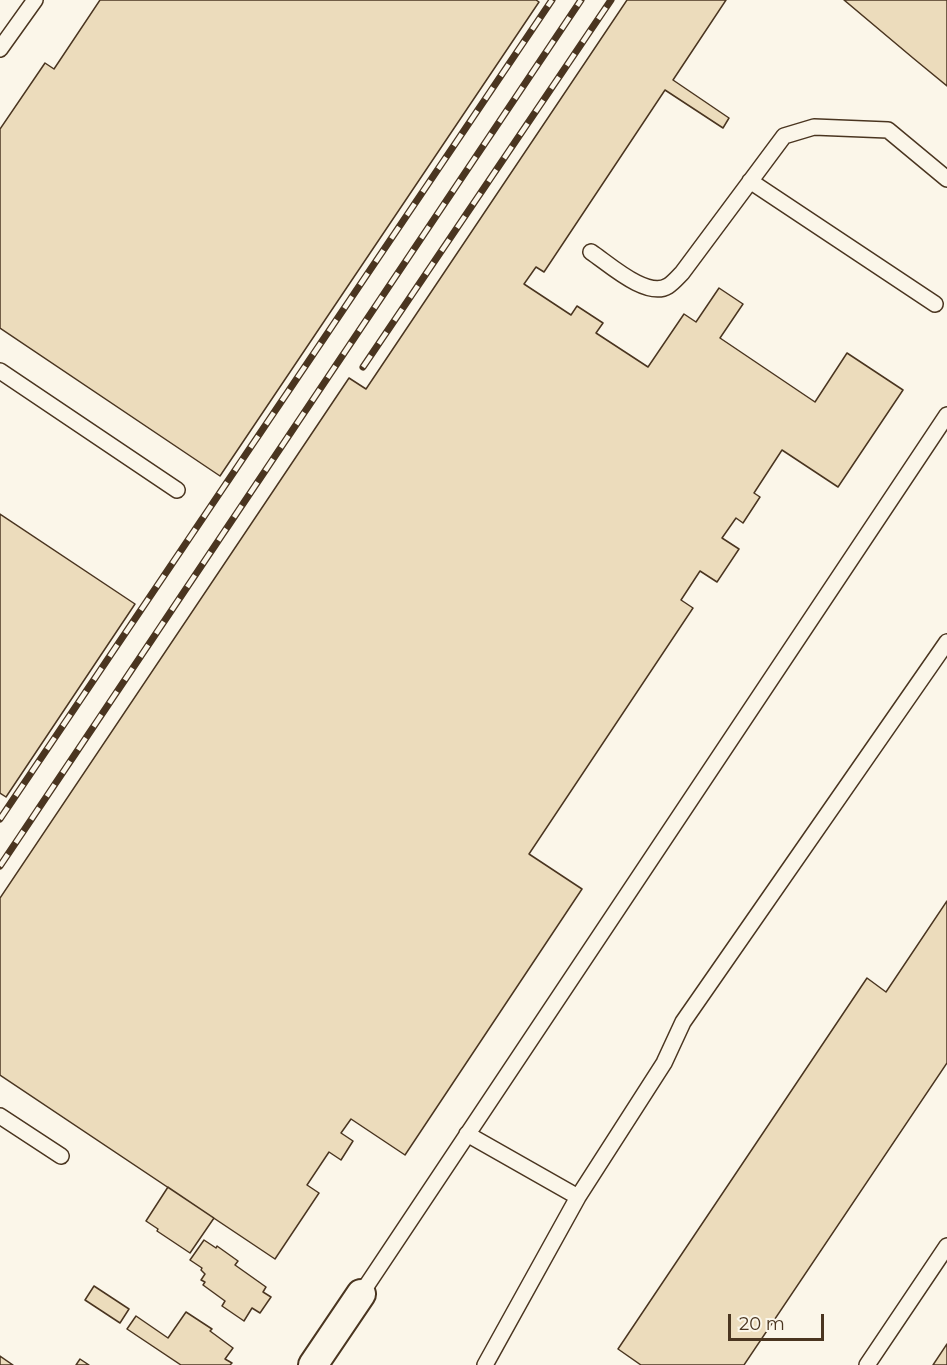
<!DOCTYPE html>
<style>
body{margin:0}
#map{position:relative;width:947px;height:1365px;overflow:hidden;background:#fbf6e9;font-family:Montserrat,sans-serif}
canvas{display:block}
.scale{position:absolute;left:728px;top:1314px;width:96px;height:27px;box-sizing:border-box;border:3px solid #4a3520;border-top:0;padding-left:8px;font-size:18px;line-height:21px;white-space:nowrap;color:#4a3520;-webkit-text-stroke:4px #fbf6e9;paint-order:stroke}
</style>
<div id="map">
<canvas width="947" height="1365"></canvas>
<div class="scale">20 m</div>
</div>
<script>
const context = document.querySelector('canvas').getContext('2d');
context.lineJoin = 'round';
function paint(path, color) { context.fillStyle = color; context.fill(path, 'evenodd'); }
function trace(path, color, width, dash) { context.strokeStyle = color; context.lineWidth = width; context.lineCap = dash ? 'butt' : 'round'; context.setLineDash(dash || []); context.stroke(path); }
const building = new Path2D(`
 M 100,0 L 536,0 L 539,2 L 220,476 L 0,328 L 0,129 L 45,63 L 54,69 Z
 M 627,0 L 726,0 L 673,80 L 729,118 L 723,128 L 665,90 L 544,272 L 536,267 L 524,284 L 571,315 L 577,306 L 603,323 L 596,333 L 648,367 L 684,314 L 696,322 L 719,288 L 743,304 L 720,338 L 815,402 L 847,353 L 903,390 L 838,487 L 782,450 L 754,493 L 760,497 L 743,523 L 736,518 L 722,538 L 739,549 L 717,582 L 700,571 L 681,600 L 693,608 L 529,854 L 582,889 L 405,1155 L 351,1119 L 341,1133 L 353,1141 L 341,1160 L 329,1152 L 307,1185 L 319,1193 L 275,1259 L 0,1075 L 0,898 L 349,378 L 366,389 Z
 M 844,0 L 947,0 L 947,86 L 913,58 Z
 M 0,514 L 135,604 L 6,797 L 0,793 Z
 M 947,901 L 947,1063 L 744,1365 L 641,1365 L 618,1349 L 867,978 L 886,992 Z
 M 168,1187 L 214,1218 L 190,1253 L 157,1231 L 158,1229 L 146,1221 Z
 M 204,1240 L 216,1248 L 217,1246 L 238,1261 L 235,1265 L 266,1287 L 263,1292 L 271,1297 L 260,1313 L 252,1308 L 244,1321 L 222,1306 L 225,1301 L 203,1285 L 205,1282 L 201,1280 L 205,1274 L 201,1270 L 202,1268 L 190,1260 Z
 M 94,1286 L 129,1309 L 120,1323 L 85,1300 Z
 M 186,1312 L 212,1329 L 210,1331 L 233,1348 L 225,1359 L 232,1363 L 230,1365 L 181,1365 L 127,1329 L 136,1316 L 168,1338 Z
 M 947,1344 L 947,1365 L 933,1365 Z
 M 0,1356 L 13,1365 L 0,1365 Z
 M 80,1359 L 89,1365 L 76,1365 Z`);
paint(building, '#ecdcbc');
trace(building, '#4a3520', 1.5);
const service = new Path2D(`
 M 0,49 L 35,0
 M 750,181 L 935,304
 M 591,252 C 609,264 647,299 668,286 C 673,283 678,277 682,273 L 784,136 L 814,127 L 888,130 L 947,179
 M 0,371 L 177,490
 M 0,1116 L 61,1156
 M 467,1134 L 578,1197 L 664,1063 L 683,1022 L 947,642
 M 361,1294 L 947,415
 M 485,1365 L 578,1197
 M 867,1365 L 947,1246`);
const minor = new Path2D(`
 M 313,1365 L 361,1294`);
trace(service, '#4a3520', 18);
trace(minor, '#4a3520', 32);
trace(service, '#fbf6e9', 15);
trace(minor, '#fbf6e9', 28);
const rail = new Path2D(`
 M 363,367 L 611,0
 M 0,819 L 552,0
 M 0,866 L 581,0`);
trace(rail, '#4a3520', 7);
trace(rail, '#fbf6e9', 4.5, [14]);
</script>
